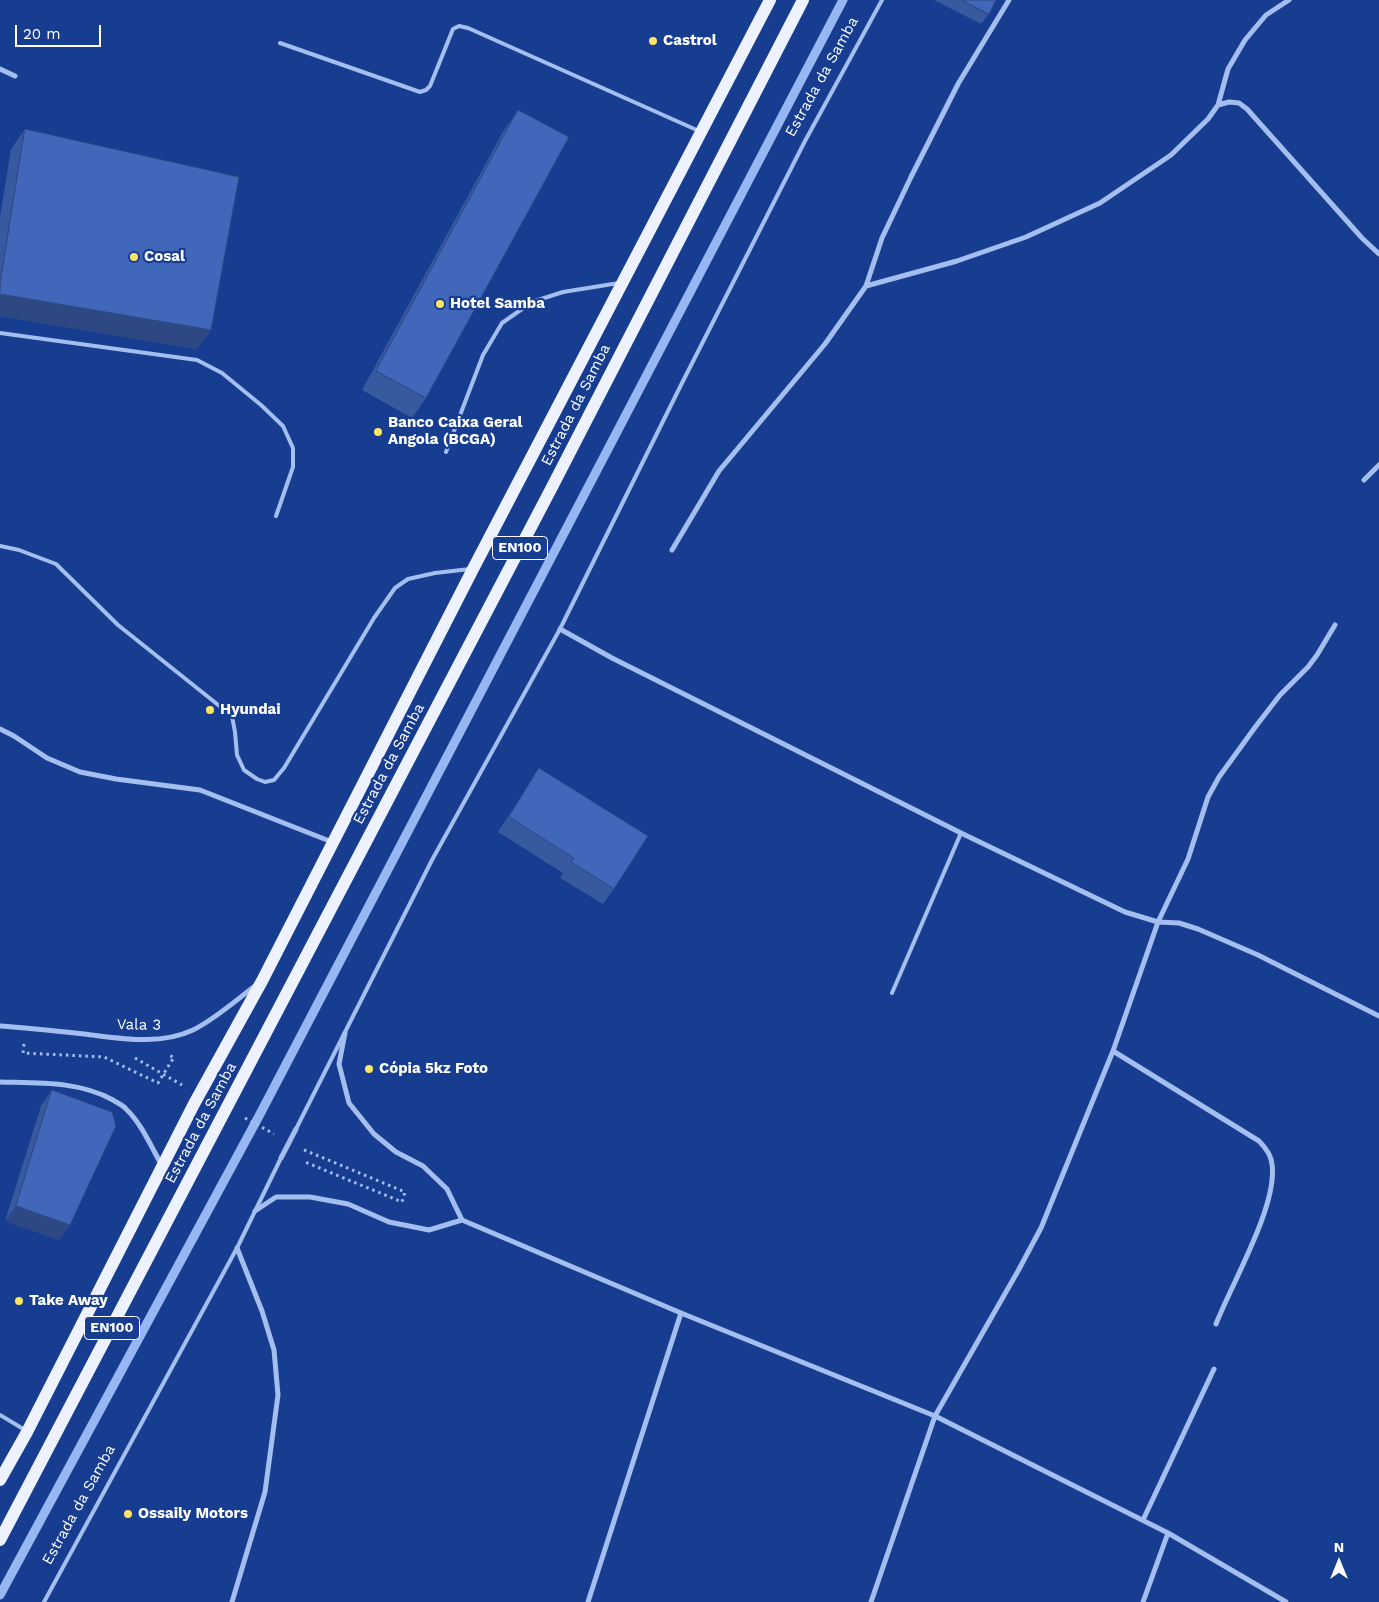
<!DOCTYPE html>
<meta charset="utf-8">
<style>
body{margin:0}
#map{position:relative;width:1379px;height:1602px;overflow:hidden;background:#173d91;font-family:"Work Sans",sans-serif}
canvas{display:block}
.north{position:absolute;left:1314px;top:1537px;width:50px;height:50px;-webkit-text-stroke:4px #173d91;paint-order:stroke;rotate:0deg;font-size:14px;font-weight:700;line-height:20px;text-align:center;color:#fff}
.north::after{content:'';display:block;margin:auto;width:18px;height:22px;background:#fff;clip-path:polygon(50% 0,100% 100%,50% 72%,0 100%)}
.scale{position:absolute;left:15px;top:25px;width:86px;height:22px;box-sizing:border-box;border:2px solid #fff;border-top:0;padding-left:6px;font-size:15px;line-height:18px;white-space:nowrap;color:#fff;-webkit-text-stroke:4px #173d91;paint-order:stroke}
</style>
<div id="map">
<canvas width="1379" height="1602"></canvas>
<div class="north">N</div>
<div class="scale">20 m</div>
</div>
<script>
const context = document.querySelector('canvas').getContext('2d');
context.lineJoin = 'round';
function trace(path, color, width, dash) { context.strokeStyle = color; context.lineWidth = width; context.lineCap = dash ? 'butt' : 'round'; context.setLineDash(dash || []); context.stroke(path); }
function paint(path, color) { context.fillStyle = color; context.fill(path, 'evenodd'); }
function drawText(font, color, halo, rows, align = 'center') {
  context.font = font + ' "Work Sans",sans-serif'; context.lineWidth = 4.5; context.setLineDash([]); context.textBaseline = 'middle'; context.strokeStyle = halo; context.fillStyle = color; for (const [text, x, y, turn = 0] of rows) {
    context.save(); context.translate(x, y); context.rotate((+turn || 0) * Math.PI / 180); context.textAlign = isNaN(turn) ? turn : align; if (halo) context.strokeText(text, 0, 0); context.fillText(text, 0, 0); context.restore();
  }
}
trace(new Path2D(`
 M 0,1595 L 259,1116 L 843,0`), '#97b7f2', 9);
trace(new Path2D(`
 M 24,1044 L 23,1053 L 104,1057 L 158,1083 L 174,1057 L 170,1056
 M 135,1058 L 182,1085
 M 245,1118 L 274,1134
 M 304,1150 L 405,1192 L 402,1202 L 305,1162`), '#a5bef0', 3, [2.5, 4]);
trace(new Path2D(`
 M 280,43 L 420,92 L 426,90 L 430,86 L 453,29 L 459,26 L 468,28 L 699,131
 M 0,333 L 197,360 L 222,373 L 261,405 L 283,426 L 293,448 L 293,467 L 276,516
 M 446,452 L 483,355 L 502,323 L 532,302 L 563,292 L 619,283
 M 0,546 L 19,550 L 56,564 L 118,625 L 232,716 L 235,732 L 237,755 L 244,770 L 257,779 L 265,782 L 274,780 L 284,768 L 374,618 L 395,588 L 408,579 L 435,573 L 470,569
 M 892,993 L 961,833
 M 296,1129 L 432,860 L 560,629 L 681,385 L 805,141 L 882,0
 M 0,1415 L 25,1430
 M 44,1602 L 237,1248 L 281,1158`), '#a5bef0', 4);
trace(new Path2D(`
 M 0,69 L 15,76
 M 1218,105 L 1228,69 L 1245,40 L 1266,15 L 1289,0
 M 866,286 L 957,261 L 1026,237 L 1100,203 L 1171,155 L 1208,119 L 1218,105 L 1229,102 L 1239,103 L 1247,109 L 1362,238 L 1379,254
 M 1364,480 L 1379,465
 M 672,550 L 719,471 L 825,344 L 866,286 L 882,238 L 911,177 L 958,84 L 1009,0
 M 560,629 L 612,658 L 961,833 L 1125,912 L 1158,922 L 1179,923 L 1198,929 L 1258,955 L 1379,1016
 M 0,729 L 14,736 L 47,758 L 80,772 L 116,779 L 200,790 L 332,842
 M 0,1026 C 28,1028 56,1031 84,1034 C 119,1038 159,1046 193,1030 C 215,1019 235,1001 255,986
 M 345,1033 L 339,1064 L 349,1103 L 374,1134 L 396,1152 L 423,1166 L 447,1189 L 462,1220
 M 1113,1051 L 1259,1141 C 1265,1147 1271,1154 1272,1164 C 1278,1205 1232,1283 1216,1324
 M 0,1082 C 38,1083 79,1081 113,1100 C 117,1103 123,1105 126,1109 C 141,1123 151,1146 161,1164
 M 281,1158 L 296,1129
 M 255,1211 L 276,1197 L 310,1197 L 348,1204 L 389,1222 L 429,1230 L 462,1220 L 681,1313 L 935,1416 L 1168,1533 L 1286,1602
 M 1143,1520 L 1214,1369
 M 232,1602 L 265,1492 L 278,1395 L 274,1350 L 262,1311 L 237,1248
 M 588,1602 L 681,1313
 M 871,1602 L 935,1416 L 1018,1271 L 1041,1228 L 1113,1051 L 1158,922 L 1188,859 L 1208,797 L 1219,777 L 1256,726 L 1280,695 L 1308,667 L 1317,655 L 1335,625
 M 1143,1602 L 1168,1533`), '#a5bef0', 5);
trace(new Path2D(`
 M 0,1480 L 27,1432 L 194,1104 L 262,981 L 473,569 L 770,0
 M 0,1540 L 551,489 L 803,0`), '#eef2ff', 12);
paint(new Path2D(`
 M 934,0 L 996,0 L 989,14 L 981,24 Z
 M 518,110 L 426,398 L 412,418 L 362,390 L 504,130 Z
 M 25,129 L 211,330 L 197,349 L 0,316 L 0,217 L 11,149 Z
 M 539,768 L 614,889 L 603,904 L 560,878 L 563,873 L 498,832 L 529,784 Z
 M 52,1090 L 59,1240 L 5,1221 L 41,1106 Z`), '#37599f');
paint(new Path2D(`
 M 0,294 L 211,330 L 197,349 L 0,316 Z
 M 16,1206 L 70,1225 L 59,1240 L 5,1221 Z`), '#2d4882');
const building = new Path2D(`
 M 962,0 L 996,0 L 989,14 Z
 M 518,110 L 569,137 L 426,398 L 376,371 Z
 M 25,129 L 239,177 L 211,330 L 0,294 L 0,284 Z
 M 539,768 L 648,836 L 614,889 L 571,862 L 574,858 L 509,817 Z
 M 52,1090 L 112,1112 L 116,1126 L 70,1225 L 16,1206 Z`);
paint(building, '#4067b9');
trace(building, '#2d4882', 1);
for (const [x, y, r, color] of [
 [653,41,5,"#ffe564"],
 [134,257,5,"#ffe564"],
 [440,304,5,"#ffe564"],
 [378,432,5,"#ffe564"],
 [210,710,5,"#ffe564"],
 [369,1069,5,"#ffe564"],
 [19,1301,5,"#ffe564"],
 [128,1514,5,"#ffe564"]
]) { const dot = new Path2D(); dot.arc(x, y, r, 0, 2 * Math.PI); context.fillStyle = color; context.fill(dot); trace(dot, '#173d91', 2); }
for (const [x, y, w] of [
 [520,548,55],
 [112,1328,55]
]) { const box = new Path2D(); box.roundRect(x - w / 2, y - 11.5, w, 23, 4); context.fillStyle = '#173d91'; context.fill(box); trace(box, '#fff', 1); }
drawText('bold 14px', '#fff', null, [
 ["EN100",520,548],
 ["EN100",112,1328]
]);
drawText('bold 15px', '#fff', '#173d91', [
 ["Castrol",663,41],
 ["Cosal",144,257],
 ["Hotel Samba",450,304],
 ["Banco Caixa Geral",388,423],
 ["Angola (BCGA)",388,440],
 ["Hyundai",220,710],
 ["Cópia 5kz Foto",379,1069],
 ["Take Away",29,1301],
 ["Ossaily Motors",138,1514]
], 'left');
drawText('15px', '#fff', '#173d91', [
 ["Estrada da Samba",822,77,-61],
 ["Estrada da Samba",576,405,-63],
 ["Estrada da Samba",389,764,-62],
 ["Vala 3",139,1025,1],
 ["Estrada da Samba",201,1123,-62],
 ["Estrada da Samba",79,1505,-61]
]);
</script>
